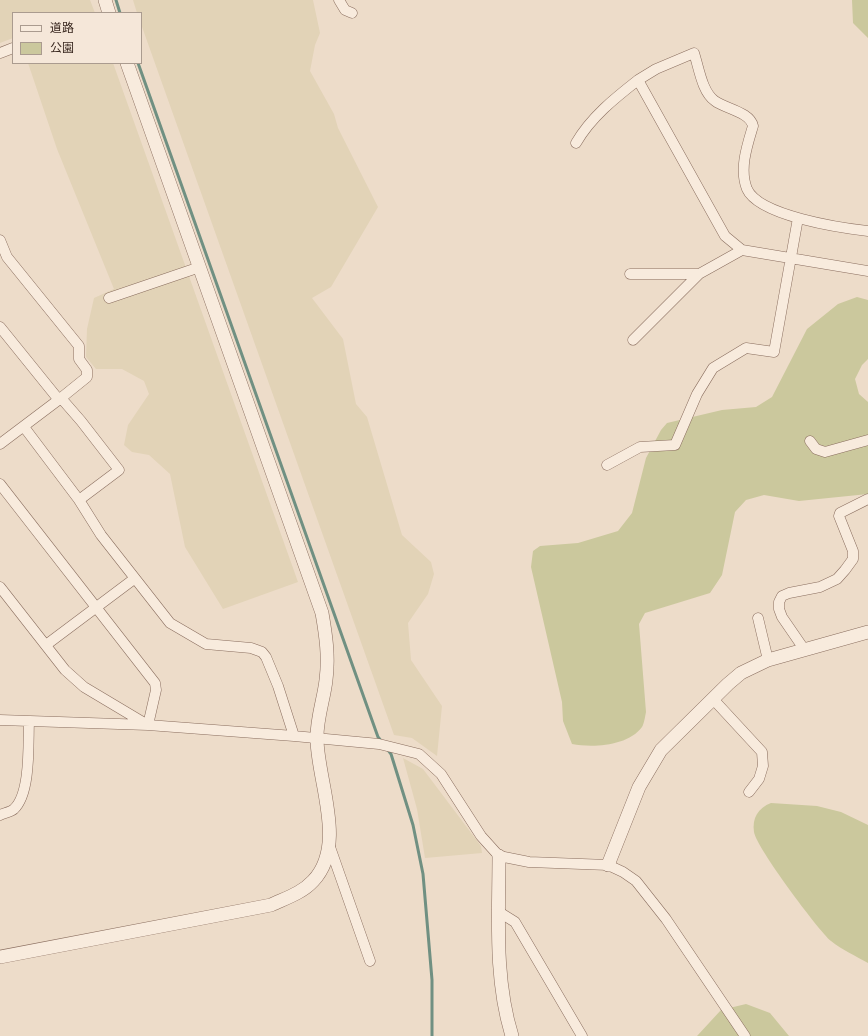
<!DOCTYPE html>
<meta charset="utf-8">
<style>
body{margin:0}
#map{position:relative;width:868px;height:1036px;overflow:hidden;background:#eddcc9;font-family:Spectral,"Noto Sans JP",serif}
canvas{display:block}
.legend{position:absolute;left:12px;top:12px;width:130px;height:52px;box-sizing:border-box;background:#f5e7d9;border:1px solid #aa9b8f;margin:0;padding:5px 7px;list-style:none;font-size:12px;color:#3a2921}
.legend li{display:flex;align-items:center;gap:8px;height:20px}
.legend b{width:20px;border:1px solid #aa9b8f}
</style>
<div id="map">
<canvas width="868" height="1036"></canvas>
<ul class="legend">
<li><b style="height:5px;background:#f8ebdd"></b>道路</li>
<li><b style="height:11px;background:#cbc89d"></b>公園</li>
</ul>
</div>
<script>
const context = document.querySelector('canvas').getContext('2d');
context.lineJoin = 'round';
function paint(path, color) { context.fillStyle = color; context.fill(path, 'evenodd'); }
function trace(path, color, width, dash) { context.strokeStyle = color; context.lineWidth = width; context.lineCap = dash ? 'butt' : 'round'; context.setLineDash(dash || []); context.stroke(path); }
paint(new Path2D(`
 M 0,0 L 90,0 L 95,13 L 13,13 L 13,38 L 0,43 Z
 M 133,0 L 313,0 L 320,33 L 315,45 L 310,71 L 334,114 L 338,128 L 378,207 L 331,287 L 312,298 L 343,339 L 356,404 L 367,417 L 402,535 L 431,562 L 434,574 L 428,594 L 408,623 L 411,660 L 442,706 L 437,756 L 412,738 L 394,735 L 141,24 L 141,13 L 137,13 Z
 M 28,63 L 113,63 L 298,582 L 223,609 L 185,547 L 170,474 L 149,455 L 132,452 L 124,445 L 128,425 L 149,394 L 144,381 L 122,369 L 96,369 L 86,357 L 87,329 L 94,298 L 114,289 L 57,149 Z
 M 403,758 L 423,769 L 481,846 L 482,853 L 425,858 L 417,809 Z`), '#e2d3b7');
paint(new Path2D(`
 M 852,0 L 868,0 L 868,38 L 853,23 Z
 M 857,297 L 868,300 L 868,359 L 862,365 L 855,379 L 859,394 L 868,402 L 868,494 L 799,501 L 764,495 L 746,500 L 735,512 L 722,575 L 710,593 L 645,613 L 639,624 L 646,712 C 645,717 644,724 642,727 C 628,746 593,748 572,744 L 563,721 L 562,702 L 531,567 L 533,551 L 540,546 L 578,543 L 618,531 L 632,513 L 646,458 L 661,430 L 667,423 L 722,410 L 756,407 L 772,397 L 807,329 L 838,304 Z
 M 771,803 L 817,806 L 841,812 L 868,825 L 868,963 C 856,956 842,950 831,941 C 818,930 756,847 754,832 C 752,818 758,808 771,803 Z
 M 746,1004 L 770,1013 L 789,1036 L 697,1036 L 721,1010 Z`), '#cbc89d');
trace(new Path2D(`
 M 116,0 L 120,13
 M 138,63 L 378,737 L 382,742
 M 388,750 L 391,754 L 413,825 L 423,874 L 432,980 L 432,1036`), '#709082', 3);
const minor = new Path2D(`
 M 339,0 L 345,10 L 352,13
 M 0,53 L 13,48
 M 638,80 L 656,69 L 694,53 C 699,68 702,92 715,101 C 726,109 750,112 753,126 C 747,146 739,169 747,189 C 759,216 841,228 868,231
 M 576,143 C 591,117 615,98 638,80 L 725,236 L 742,250 L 868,271
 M 0,240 L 7,257 L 79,346 L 79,359 L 87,370 L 87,377 L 61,398
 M 630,274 L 699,274
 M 109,298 L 200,267
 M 0,327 L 59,400
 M 633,340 L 699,274 L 742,250
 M 24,427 L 79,500
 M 810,441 L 816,449 L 825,452 L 868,440
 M 0,444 L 61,398 L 81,421 L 119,470 L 79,500 L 101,535 L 170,623 L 206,644 L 251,648 L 262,652 L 266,657 L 278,686 L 294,736
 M 607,465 L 640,447 L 675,445 L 697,394 L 713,368 L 746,348 L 774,352 L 798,218
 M 0,484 L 155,683 L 156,690 L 148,725
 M 0,587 L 65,670 L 84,687 L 146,724
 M 758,618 L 768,660
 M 46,645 L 134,579
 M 804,649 L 782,617 L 779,609 L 779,602 L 782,596 L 789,593 L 820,587 L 837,579 L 845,570 L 853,559 L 853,551 L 839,516 L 840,513 L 868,499
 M 713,699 L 762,752 L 763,766 L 759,779 L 749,792
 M 0,720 L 148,725 L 294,736 L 379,744 L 419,754 L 441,774 L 481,836 L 499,856 L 529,862 L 608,865 L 623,872 L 636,881 L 666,919 L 745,1036
 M 0,815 C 4,813 11,812 14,809 C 31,793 28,744 29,721
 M 330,847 L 370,961
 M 499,912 L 515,922 L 582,1036`);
const tertiary = new Path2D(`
 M 105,0 L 109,13
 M 499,856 C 499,916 494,978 512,1036
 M 608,865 L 639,787 L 661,750 L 728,684 L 741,673 L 768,660 L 868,632
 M 0,957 L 271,905 C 286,898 302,893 313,881 C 347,845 318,783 317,740 C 316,720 324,699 326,680 C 329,657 326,636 322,613 L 127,63`);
trace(minor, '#896d5e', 11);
trace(tertiary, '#896d5e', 14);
trace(minor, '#f8ebdd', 10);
trace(tertiary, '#f8ebdd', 13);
</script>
